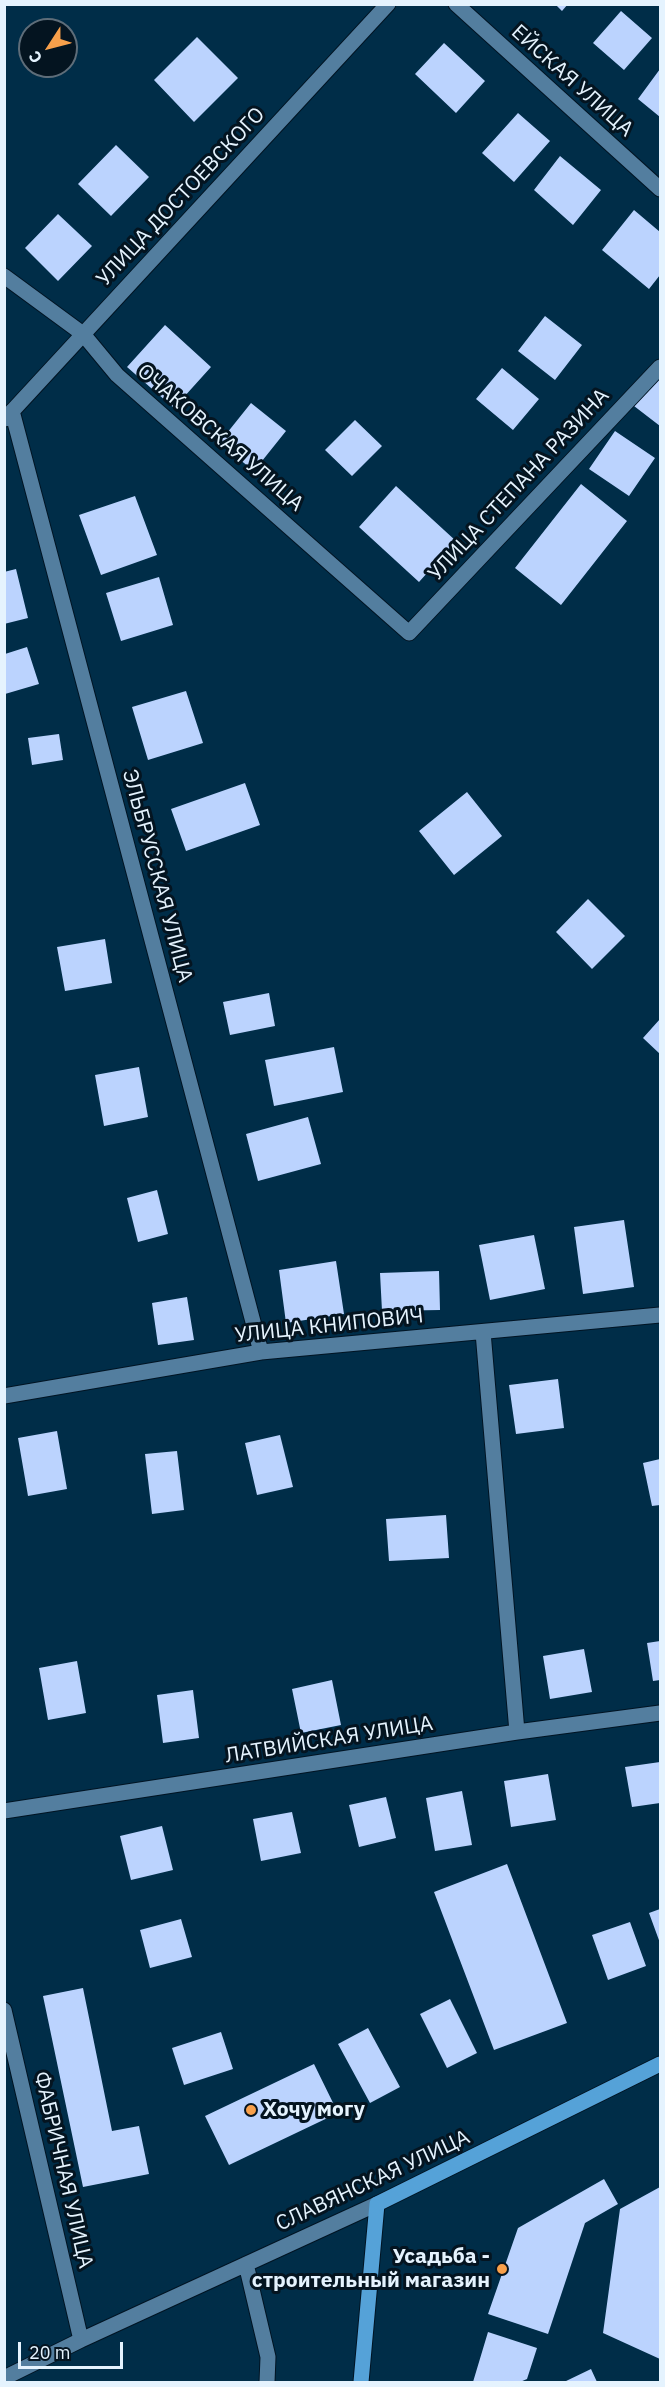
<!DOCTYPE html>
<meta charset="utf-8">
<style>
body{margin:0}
#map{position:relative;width:665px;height:2387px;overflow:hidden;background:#002d48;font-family:"IBM Plex Sans",sans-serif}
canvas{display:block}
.frame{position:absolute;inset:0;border:6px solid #e5f3fe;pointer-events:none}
.north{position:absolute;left:18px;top:18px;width:60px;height:60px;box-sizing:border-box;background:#041420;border:2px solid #5e6d79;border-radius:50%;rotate:234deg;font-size:16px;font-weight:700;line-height:24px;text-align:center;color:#e5f3fe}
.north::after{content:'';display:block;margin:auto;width:21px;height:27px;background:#f8a04b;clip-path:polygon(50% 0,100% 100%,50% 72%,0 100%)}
.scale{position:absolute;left:18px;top:2342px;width:105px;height:27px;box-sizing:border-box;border:3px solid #e5f3fe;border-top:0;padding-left:8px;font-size:18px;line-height:21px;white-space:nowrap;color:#e5f3fe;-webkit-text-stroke:4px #041420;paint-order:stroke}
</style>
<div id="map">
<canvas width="665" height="2387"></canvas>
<div class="frame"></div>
<div class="north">С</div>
<div class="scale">20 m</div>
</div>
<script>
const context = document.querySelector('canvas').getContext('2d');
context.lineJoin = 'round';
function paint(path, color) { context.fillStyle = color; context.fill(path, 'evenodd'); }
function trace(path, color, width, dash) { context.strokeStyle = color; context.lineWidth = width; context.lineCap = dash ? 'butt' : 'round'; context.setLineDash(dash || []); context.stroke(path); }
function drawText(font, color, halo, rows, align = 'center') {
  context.font = font + ' "IBM Plex Sans",sans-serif'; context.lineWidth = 6; context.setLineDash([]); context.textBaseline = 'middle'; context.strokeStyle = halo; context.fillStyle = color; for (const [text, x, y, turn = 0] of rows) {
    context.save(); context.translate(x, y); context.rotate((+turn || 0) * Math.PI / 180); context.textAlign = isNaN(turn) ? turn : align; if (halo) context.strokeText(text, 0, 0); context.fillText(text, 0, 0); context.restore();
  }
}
paint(new Path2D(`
 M 555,4 L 568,4 L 562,11 Z
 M 621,11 L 652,38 L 624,70 L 593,43 Z
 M 197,37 L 238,78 L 194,122 L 154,80 Z
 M 444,43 L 485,81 L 456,113 L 415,74 Z
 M 660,69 L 660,117 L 638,99 Z
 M 518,113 L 550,141 L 514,182 L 482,153 Z
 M 116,145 L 149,177 L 111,216 L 78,184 Z
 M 560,156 L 601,190 L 573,225 L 534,190 Z
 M 634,210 L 660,232 L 660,275 L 649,289 L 602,250 Z
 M 58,214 L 92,246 L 58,281 L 25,248 Z
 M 545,316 L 582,345 L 555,380 L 518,351 Z
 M 165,325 L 211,367 L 174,408 L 127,367 Z
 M 502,368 L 539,399 L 513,430 L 476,399 Z
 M 660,372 L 660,426 L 634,406 Z
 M 251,403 L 286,431 L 254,471 L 219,443 Z
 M 355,420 L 382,446 L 352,476 L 325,450 Z
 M 615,431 L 655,458 L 629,496 L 589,469 Z
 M 581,484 L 627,521 L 561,605 L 515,568 Z
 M 396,486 L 456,541 L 419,582 L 359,527 Z
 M 135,496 L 157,555 L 101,575 L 79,515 Z
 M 16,569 L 28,618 L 4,624 L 4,572 Z
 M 159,577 L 173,625 L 121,641 L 106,593 Z
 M 27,647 L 39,684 L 5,694 L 5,654 Z
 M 186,691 L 203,743 L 148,760 L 132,707 Z
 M 59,734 L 63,760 L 32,765 L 28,738 Z
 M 245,783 L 260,825 L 186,851 L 171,809 Z
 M 467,792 L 502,836 L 454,875 L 419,831 Z
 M 588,899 L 625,936 L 592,969 L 556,932 Z
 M 105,939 L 112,983 L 65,991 L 57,947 Z
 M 269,993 L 275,1026 L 230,1035 L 223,1002 Z
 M 660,1019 L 660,1054 L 643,1038 Z
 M 334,1047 L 343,1092 L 274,1106 L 265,1060 Z
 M 139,1067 L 148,1117 L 104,1126 L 95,1075 Z
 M 308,1117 L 321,1164 L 258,1181 L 246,1134 Z
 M 157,1190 L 168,1234 L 138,1242 L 127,1198 Z
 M 624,1220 L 634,1287 L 583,1294 L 574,1227 Z
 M 534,1235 L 545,1289 L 490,1300 L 479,1245 Z
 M 336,1261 L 344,1314 L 286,1323 L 279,1270 Z
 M 439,1271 L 440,1310 L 382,1311 L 380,1273 Z
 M 187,1297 L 194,1340 L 158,1345 L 152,1303 Z
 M 558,1379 L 564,1428 L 516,1434 L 509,1385 Z
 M 57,1431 L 67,1489 L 28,1496 L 18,1438 Z
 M 280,1435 L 293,1487 L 257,1495 L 245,1443 Z
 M 177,1451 L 184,1510 L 152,1514 L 145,1454 Z
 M 660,1459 L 660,1505 L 652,1506 L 643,1463 Z
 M 446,1515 L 449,1558 L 389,1561 L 386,1519 Z
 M 660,1641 L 660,1680 L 653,1681 L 647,1643 Z
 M 584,1649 L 592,1692 L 550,1699 L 543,1656 Z
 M 77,1661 L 86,1713 L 48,1720 L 39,1668 Z
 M 332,1680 L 341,1725 L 301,1733 L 292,1689 Z
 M 193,1690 L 199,1738 L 163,1743 L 157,1695 Z
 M 660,1762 L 660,1803 L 632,1807 L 625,1767 Z
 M 548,1774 L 556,1820 L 511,1827 L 504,1781 Z
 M 462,1791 L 472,1845 L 435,1851 L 426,1798 Z
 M 386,1797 L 396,1838 L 359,1847 L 349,1805 Z
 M 292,1812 L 301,1853 L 261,1861 L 253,1819 Z
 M 162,1826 L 173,1870 L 131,1880 L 120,1836 Z
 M 507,1864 L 567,2023 L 494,2050 L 434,1892 Z
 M 660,1909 L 660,1943 L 649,1913 Z
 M 181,1919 L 192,1957 L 150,1968 L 140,1930 Z
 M 630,1922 L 646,1966 L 608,1980 L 592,1935 Z
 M 83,1988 L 112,2131 L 139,2126 L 149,2174 L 83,2187 L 43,1996 Z
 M 450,1999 L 477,2053 L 447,2068 L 420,2014 Z
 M 368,2028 L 400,2087 L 370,2103 L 338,2044 Z
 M 221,2032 L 233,2069 L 184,2085 L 172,2048 Z
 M 314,2064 L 338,2113 L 229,2165 L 205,2116 Z
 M 604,2179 L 618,2204 L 585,2223 L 548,2334 L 488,2314 L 518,2228 Z
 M 660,2187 L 660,2359 L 603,2333 L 620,2209 Z
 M 488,2332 L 537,2348 L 527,2379 L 520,2382 L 473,2382 Z
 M 591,2369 L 597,2382 L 564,2382 Z`), '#bbd3fe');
const minor = new Path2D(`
 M 456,4 L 660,189
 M 4,276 L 83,334 L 117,375 L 409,633 L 660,367
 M 12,411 L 261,1352
 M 5,419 L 388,4
 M 483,1332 L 517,1732
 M 4,1396 L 261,1352 L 660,1315
 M 4,1811 L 517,1732 L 660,1713
 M 4,2010 L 81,2340
 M 246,2264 L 268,2357 L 267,2382
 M 4,2378 L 81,2340 L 377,2204`);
const major = new Path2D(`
 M 361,2382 L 377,2204 L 660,2064`);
trace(minor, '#011423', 17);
trace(major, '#011423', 17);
trace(minor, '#537e9f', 15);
trace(major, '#55a2d8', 15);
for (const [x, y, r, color] of [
 [251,2110,6,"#f8a04b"],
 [502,2269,6,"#f8a04b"]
]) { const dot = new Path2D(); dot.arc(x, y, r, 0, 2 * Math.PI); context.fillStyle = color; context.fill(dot); trace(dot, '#041420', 2); }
drawText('21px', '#e5f3fe', '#041420', [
 ["ЕЙСКАЯ УЛИЦА",572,81,42],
 ["УЛИЦА ДОСТОЕВСКОГО",181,197,-47],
 ["ОЧАКОВСКАЯ УЛИЦА",220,438,41],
 ["УЛИЦА СТЕПАНА РАЗИНА",519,485,-47],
 ["ЭЛЬБРУССКАЯ УЛИЦА",157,876,75],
 ["УЛИЦА КНИПОВИЧ",329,1326,-6],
 ["ЛАТВИЙСКАЯ УЛИЦА",329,1740,-9],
 ["ФАБРИЧНАЯ УЛИЦА",63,2170,77],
 ["СЛАВЯНСКАЯ УЛИЦА",373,2181,-25]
]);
drawText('bold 21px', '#e5f3fe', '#041420', [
 ["Хочу могу",263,2110],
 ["Усадьба -",490,2257,"right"],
 ["строительный магазин",490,2281,"right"]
], 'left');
</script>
